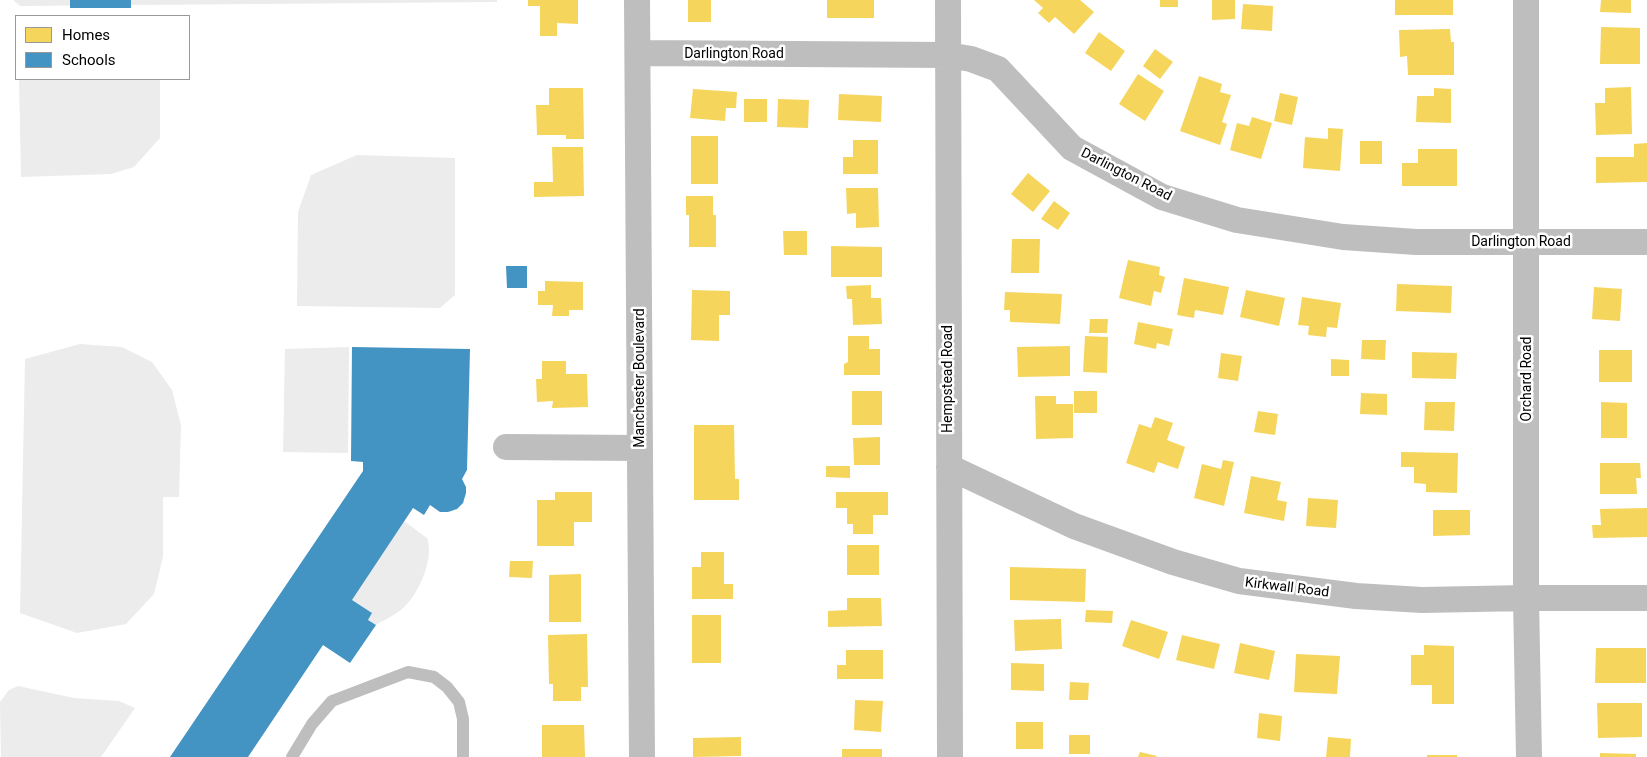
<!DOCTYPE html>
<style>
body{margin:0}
#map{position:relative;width:1647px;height:757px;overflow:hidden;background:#fff;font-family:Roboto,sans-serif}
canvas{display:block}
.legend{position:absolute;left:15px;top:15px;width:175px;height:65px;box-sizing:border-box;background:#fff;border:1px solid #999;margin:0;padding:6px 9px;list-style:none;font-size:15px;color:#000}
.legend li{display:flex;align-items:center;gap:10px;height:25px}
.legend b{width:25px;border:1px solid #999}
</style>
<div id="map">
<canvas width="1647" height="757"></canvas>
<ul class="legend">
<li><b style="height:14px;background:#f6d55c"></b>Homes</li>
<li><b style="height:14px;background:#4393c3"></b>Schools</li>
</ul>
</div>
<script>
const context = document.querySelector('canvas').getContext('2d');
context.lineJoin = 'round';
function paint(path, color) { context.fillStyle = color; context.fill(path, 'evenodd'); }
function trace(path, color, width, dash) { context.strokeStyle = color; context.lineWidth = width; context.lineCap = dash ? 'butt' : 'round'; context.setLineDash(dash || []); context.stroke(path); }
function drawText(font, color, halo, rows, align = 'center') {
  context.font = font + ' Roboto,sans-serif'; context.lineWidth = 5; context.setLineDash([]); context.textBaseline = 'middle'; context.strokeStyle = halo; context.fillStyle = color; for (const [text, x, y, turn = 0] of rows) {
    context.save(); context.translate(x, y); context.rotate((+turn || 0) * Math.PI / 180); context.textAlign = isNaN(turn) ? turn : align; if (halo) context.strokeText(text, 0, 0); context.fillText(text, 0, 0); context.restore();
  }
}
paint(new Path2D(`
 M 13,0 L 497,0 L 497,2 L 20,6 Z
 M 19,79 L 160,79 L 160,138 L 134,167 L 111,174 L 21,177 Z
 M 357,155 L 455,158 L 455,295 L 440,308 L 297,306 L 298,212 L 311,175 Z
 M 80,344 L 122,347 L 152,362 L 172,390 L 181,425 L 179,497 L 163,497 L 163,557 L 154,594 L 126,624 L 77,633 L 20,613 L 25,359 Z
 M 349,347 L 348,453 L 283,452 L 285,349 Z
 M 404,521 L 427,538 C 435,558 418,596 402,609 C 395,615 384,620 376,625 L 368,620 L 372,613 L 352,600 Z
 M 18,686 L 74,698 L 119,701 L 135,708 L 101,757 L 1,757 L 0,702 L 9,690 Z`), '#ececec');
paint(new Path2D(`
 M 528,0 L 578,0 L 578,24 L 557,23 L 557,36 L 540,36 L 540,6 L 528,6 Z
 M 688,0 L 711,0 L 711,22 L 688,22 Z
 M 827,0 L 874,0 L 874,18 L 827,18 Z
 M 1034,0 L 1080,0 L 1094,12 L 1074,34 L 1055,17 L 1049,23 L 1038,13 L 1043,8 Z
 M 1160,0 L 1178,0 L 1178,7 L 1160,7 Z
 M 1212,0 L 1235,0 L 1235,19 L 1212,20 Z
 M 1395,0 L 1453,0 L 1453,15 L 1395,15 Z
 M 1601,0 L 1631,0 L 1631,13 L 1600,12 Z
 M 1243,4 L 1273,6 L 1272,31 L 1241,29 Z
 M 1601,27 L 1640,28 L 1640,64 L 1600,64 Z
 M 1450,29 L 1451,42 L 1454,42 L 1454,75 L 1408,75 L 1407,56 L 1400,57 L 1399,30 Z
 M 1099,32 L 1125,51 L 1111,71 L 1085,53 Z
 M 1155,49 L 1173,62 L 1160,79 L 1143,66 Z
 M 1138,74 L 1164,91 L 1145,121 L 1119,104 Z
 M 1199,76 L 1222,84 L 1220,92 L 1231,95 L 1222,122 L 1227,124 L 1220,145 L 1180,131 Z
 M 1631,87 L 1632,134 L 1596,135 L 1595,103 L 1605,103 L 1605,88 Z
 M 549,88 L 583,88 L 584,139 L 566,139 L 566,135 L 537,135 L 536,105 L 549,105 Z
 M 1434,88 L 1451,89 L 1451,123 L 1416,122 L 1417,96 L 1434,96 Z
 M 693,89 L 737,92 L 736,108 L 726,108 L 725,121 L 690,118 Z
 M 1280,93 L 1298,97 L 1292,125 L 1274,121 Z
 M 839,94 L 882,96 L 881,122 L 838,120 Z
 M 744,99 L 767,99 L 767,122 L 744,122 Z
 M 778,99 L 809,100 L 808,128 L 777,127 Z
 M 1252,117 L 1272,123 L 1261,159 L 1230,150 L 1237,123 L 1249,126 Z
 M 1328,128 L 1343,129 L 1340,171 L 1303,168 L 1305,137 L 1328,139 Z
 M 691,136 L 718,136 L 718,184 L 691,184 Z
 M 853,140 L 878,140 L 878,174 L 843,174 L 843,157 L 853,157 Z
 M 1360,141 L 1382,141 L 1382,164 L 1360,164 Z
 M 1647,143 L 1647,182 L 1596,183 L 1596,157 L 1634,157 L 1634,144 Z
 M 552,147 L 583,147 L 584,196 L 534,197 L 534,182 L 553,182 Z
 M 1418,149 L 1457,149 L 1457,186 L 1402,186 L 1402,163 L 1418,163 Z
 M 1028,173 L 1050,191 L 1033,212 L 1011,194 Z
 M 846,188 L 878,188 L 879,227 L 856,228 L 856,213 L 847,214 Z
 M 686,196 L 713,196 L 713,215 L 716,215 L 716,247 L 689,247 L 689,215 L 686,215 Z
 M 1054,201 L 1070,213 L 1058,230 L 1041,219 Z
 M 783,231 L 807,231 L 807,255 L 784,255 Z
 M 1012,239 L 1040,239 L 1039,273 L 1011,273 Z
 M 831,246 L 882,247 L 882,277 L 831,277 Z
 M 1128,260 L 1160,267 L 1159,275 L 1165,277 L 1161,293 L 1154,291 L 1151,306 L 1119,298 Z
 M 1184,278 L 1229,287 L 1223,315 L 1195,310 L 1194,318 L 1177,315 Z
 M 545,281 L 583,282 L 583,310 L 569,310 L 569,316 L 552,316 L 553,305 L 538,305 L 538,291 L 545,291 Z
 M 1397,284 L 1452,286 L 1451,313 L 1396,311 Z
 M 871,285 L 871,298 L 881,298 L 882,324 L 853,325 L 852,299 L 847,299 L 846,286 Z
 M 1594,287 L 1622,289 L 1620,321 L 1592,319 Z
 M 692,290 L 730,291 L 730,315 L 719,315 L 719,341 L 691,340 Z
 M 1246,290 L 1285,298 L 1279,326 L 1240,317 Z
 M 1005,292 L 1062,294 L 1060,324 L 1010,322 L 1010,310 L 1004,310 Z
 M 1302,297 L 1341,303 L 1337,328 L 1327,327 L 1326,337 L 1308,335 L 1309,326 L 1298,325 Z
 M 1090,319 L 1108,319 L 1107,333 L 1089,333 Z
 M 1138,322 L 1173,329 L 1169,346 L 1157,343 L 1156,349 L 1134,344 Z
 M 848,336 L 869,336 L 869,349 L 880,349 L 880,375 L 844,375 L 844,364 L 848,362 Z
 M 1085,336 L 1108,337 L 1107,373 L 1083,372 Z
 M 1362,340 L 1386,340 L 1385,360 L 1361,359 Z
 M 1070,346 L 1070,376 L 1018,377 L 1017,347 Z
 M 1599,350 L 1632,350 L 1632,382 L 1599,382 Z
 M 1412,352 L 1457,353 L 1456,379 L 1412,378 Z
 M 1221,353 L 1242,356 L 1238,381 L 1218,378 Z
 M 1331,359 L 1349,360 L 1349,376 L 1331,376 Z
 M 542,361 L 566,361 L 566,374 L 587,374 L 588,407 L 552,408 L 553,401 L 537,402 L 536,379 L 542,379 Z
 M 852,391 L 882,391 L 882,425 L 852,425 Z
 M 1074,391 L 1097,391 L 1097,413 L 1074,413 Z
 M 1361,393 L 1387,394 L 1387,415 L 1360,414 Z
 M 1035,396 L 1056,396 L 1056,404 L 1073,404 L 1073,438 L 1036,439 Z
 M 1425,402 L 1455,402 L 1454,431 L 1424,430 Z
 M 1601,402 L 1627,403 L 1627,438 L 1601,438 Z
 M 1258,411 L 1278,414 L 1275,435 L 1254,432 Z
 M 1155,417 L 1173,423 L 1167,440 L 1185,447 L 1178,469 L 1158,462 L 1154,473 L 1126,463 L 1139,424 L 1151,428 Z
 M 694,425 L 734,425 L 735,479 L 739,479 L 739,500 L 694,500 Z
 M 880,437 L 880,465 L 854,465 L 853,438 Z
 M 1401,452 L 1458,453 L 1457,493 L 1426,492 L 1426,484 L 1414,483 L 1414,467 L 1401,467 Z
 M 1223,460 L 1234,462 L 1224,506 L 1194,498 L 1202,464 L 1221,469 Z
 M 1600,463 L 1640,463 L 1641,478 L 1636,478 L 1637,494 L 1600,494 Z
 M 826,466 L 850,466 L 850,478 L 826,477 Z
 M 1251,476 L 1281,482 L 1277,500 L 1287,502 L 1284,521 L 1244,513 Z
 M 555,492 L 592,492 L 592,522 L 574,522 L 574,546 L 537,546 L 537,500 L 555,500 Z
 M 836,492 L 888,492 L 888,515 L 873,515 L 873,534 L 853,534 L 853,524 L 847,524 L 847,508 L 836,508 Z
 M 1308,498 L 1338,500 L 1336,528 L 1306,526 Z
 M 1647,508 L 1647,537 L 1593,538 L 1592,525 L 1601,525 L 1600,509 Z
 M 1433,510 L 1470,510 L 1470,535 L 1433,536 Z
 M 847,545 L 879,545 L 879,575 L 847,575 Z
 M 701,552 L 724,552 L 724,584 L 733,584 L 733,599 L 692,599 L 692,567 L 701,567 Z
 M 510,561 L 533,561 L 532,578 L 509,577 Z
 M 1010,567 L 1086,569 L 1085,602 L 1010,600 Z
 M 581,574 L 581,622 L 549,622 L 549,575 Z
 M 847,598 L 881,598 L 882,626 L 828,627 L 828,611 L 847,610 Z
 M 1086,610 L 1113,611 L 1112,623 L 1085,622 Z
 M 692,615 L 721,615 L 721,663 L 692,663 Z
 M 1061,619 L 1062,649 L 1015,651 L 1014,620 Z
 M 1131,620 L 1168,632 L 1159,659 L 1122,646 Z
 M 587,634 L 588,687 L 581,687 L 581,701 L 553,701 L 553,684 L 549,684 L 548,635 Z
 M 1182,635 L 1220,644 L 1214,669 L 1176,660 Z
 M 1240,643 L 1275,651 L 1269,680 L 1234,673 Z
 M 1424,645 L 1454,646 L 1454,704 L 1432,704 L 1432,685 L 1411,685 L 1411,655 L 1424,655 Z
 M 1596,648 L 1646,648 L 1646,683 L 1595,683 Z
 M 846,650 L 883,650 L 883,679 L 837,679 L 837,665 L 846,665 Z
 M 1296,654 L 1340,656 L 1337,694 L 1294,692 Z
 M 1011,663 L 1044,664 L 1044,691 L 1011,690 Z
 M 1070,682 L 1089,683 L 1088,700 L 1069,700 Z
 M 855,700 L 883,701 L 881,732 L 854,730 Z
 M 1597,703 L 1642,703 L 1642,737 L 1598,738 Z
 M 1259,713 L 1282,716 L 1280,741 L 1257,738 Z
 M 1016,722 L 1043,722 L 1043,749 L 1016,749 Z
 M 542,725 L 584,725 L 585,757 L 542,757 Z
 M 1069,735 L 1090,735 L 1090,754 L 1069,754 Z
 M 741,737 L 741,756 L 693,757 L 693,738 Z
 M 1328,737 L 1351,739 L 1350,757 L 1326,757 Z
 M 842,749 L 882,749 L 882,757 L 842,757 Z
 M 1140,752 L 1157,756 L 1156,757 L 1138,757 Z
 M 1600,753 L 1636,754 L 1636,757 L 1600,757 Z
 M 1427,755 L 1457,755 L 1457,757 L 1427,757 Z`), '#f6d55c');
paint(new Path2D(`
 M 70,0 L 131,0 L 131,8 L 70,8 Z
 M 506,266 L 527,266 L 527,288 L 507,288 Z
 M 352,347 L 470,349 L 467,470 L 462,479 L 466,487 L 466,493 L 463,503 L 457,509 L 448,512 L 440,512 L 430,505 L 424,515 L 413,508 L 352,600 L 372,613 L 368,620 L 376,625 L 350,663 L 323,645 L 248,757 L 170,757 L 363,471 L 363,462 L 351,461 Z`), '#4393c3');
trace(new Path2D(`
 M 292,757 L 312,724 L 332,701 L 408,672 L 434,677 L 447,687 L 459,702 L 463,719 L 463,757`), '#bebebe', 12);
trace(new Path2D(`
 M 637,0 L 642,757
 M 948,0 L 950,757
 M 1526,0 L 1526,598 L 1529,757
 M 638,53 L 948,55 L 971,59 L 998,69 L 1072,148 L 1162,197 L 1237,220 L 1343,237 L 1416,242 L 1647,242
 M 506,447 L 640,448
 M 949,467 L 1074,526 L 1173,562 L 1239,581 L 1356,596 L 1422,600 L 1526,598 L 1647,598`), '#bebebe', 26);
drawText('14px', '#000', '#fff', [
 ["Darlington Road",734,54],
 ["Darlington Road",1126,175,27],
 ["Darlington Road",1521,242],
 ["Manchester Boulevard",640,378,-90],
 ["Hempstead Road",948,379,-90],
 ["Orchard Road",1527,379,-90],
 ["Kirkwall Road",1287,588,7]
]);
</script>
